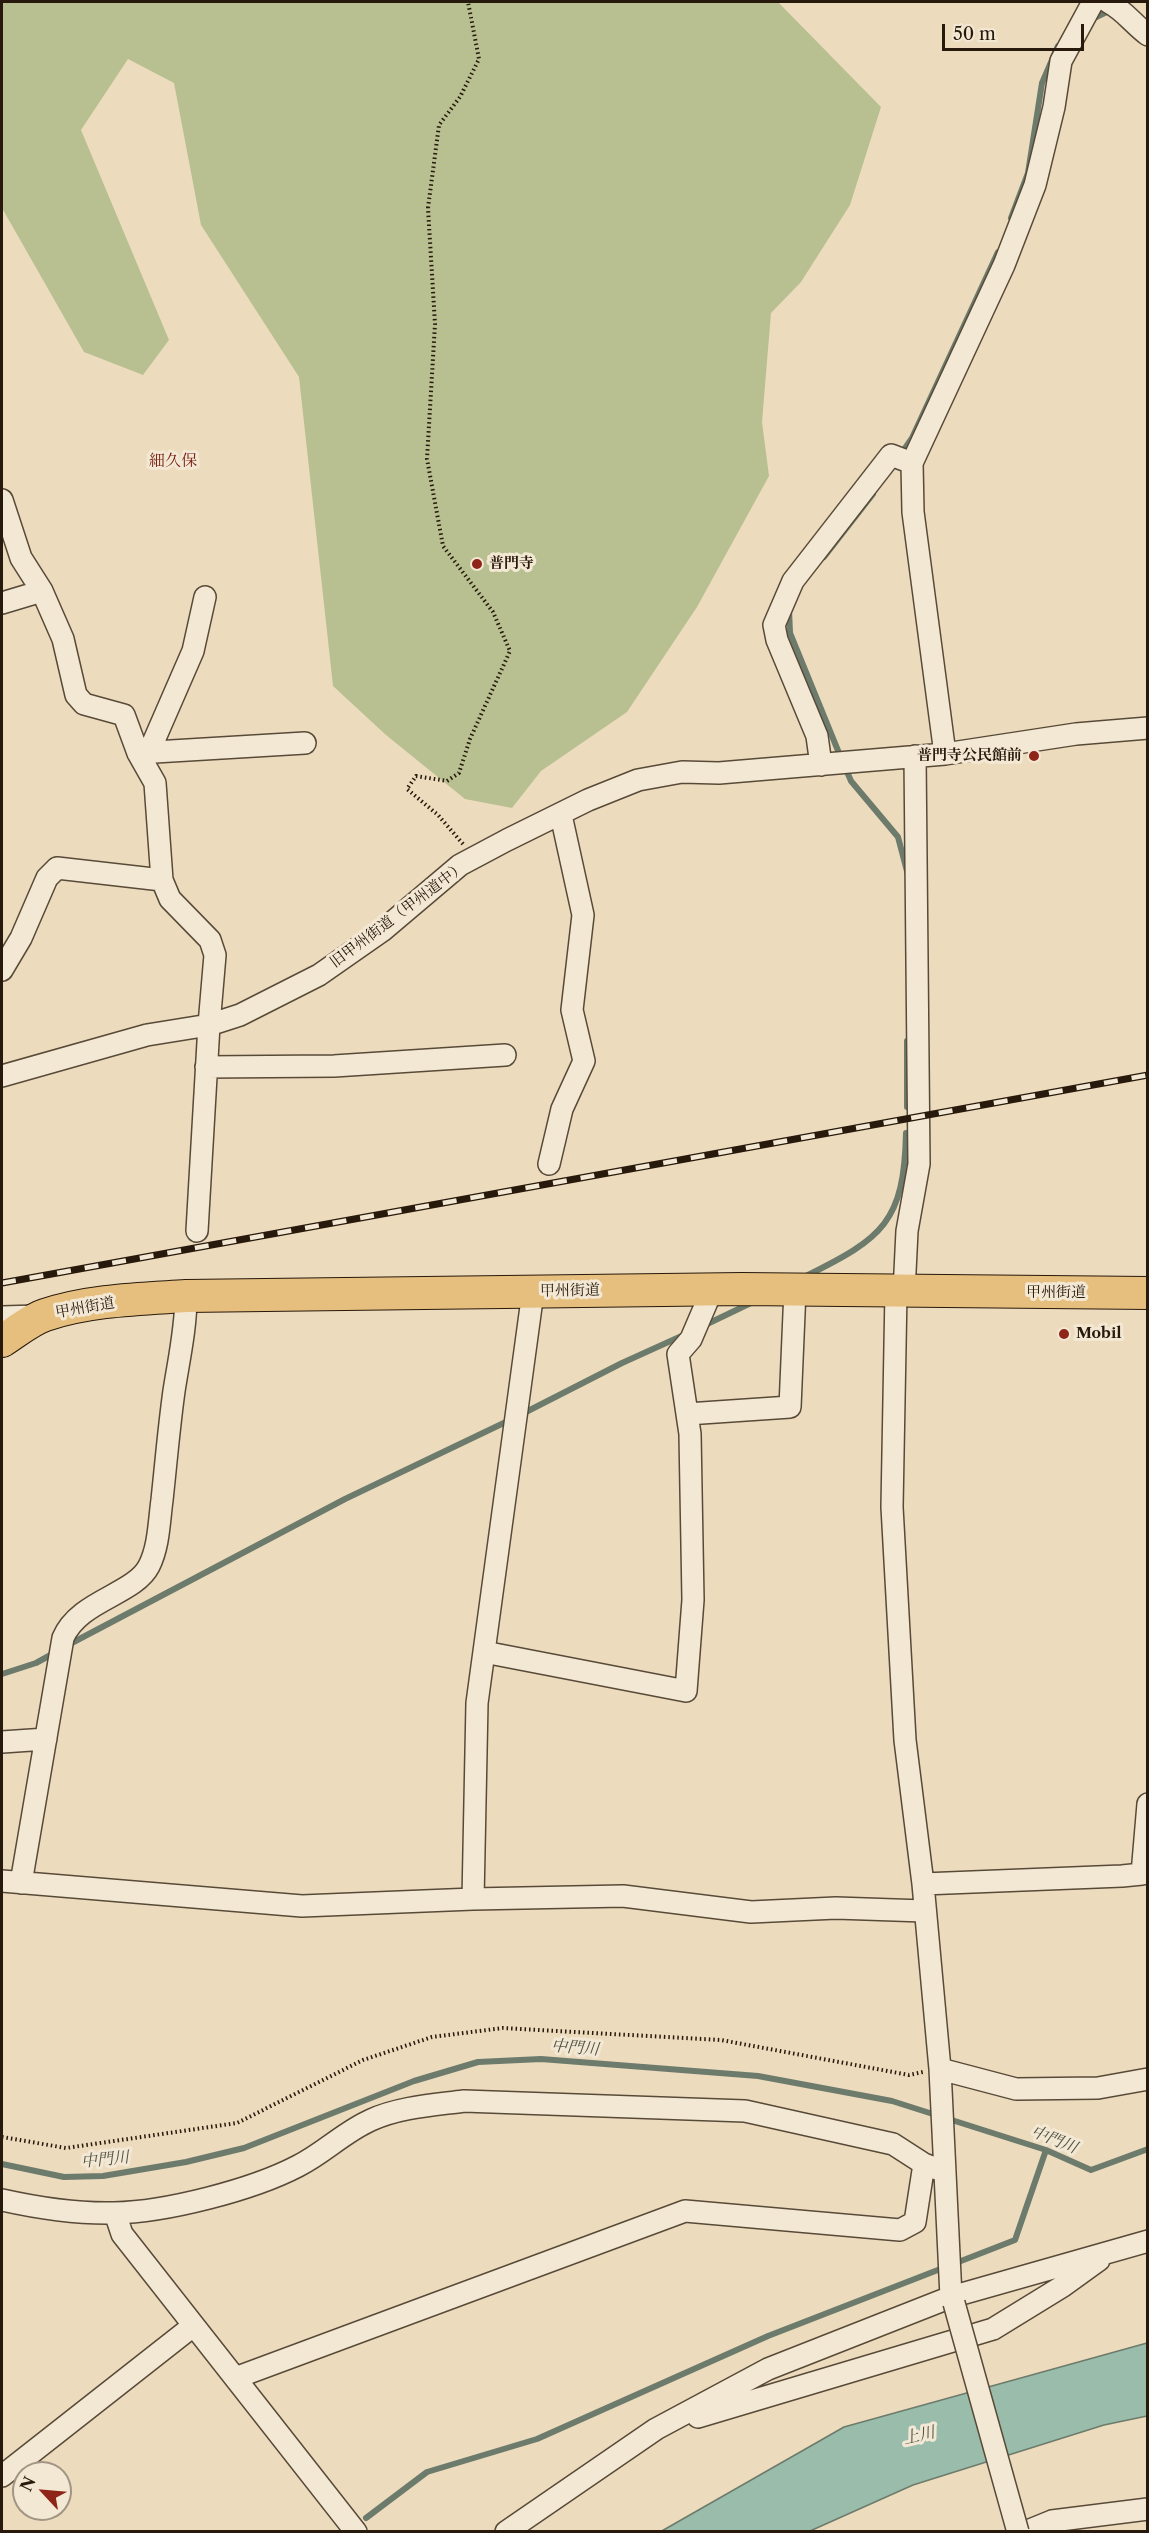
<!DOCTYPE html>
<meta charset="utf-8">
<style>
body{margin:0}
#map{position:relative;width:1149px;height:2533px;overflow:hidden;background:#eddbbd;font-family:"Libre Caslon Text",serif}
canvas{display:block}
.frame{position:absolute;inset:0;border:3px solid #27190b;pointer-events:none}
.north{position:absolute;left:12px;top:2461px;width:60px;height:60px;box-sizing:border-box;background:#f3e8d4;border:2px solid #a19584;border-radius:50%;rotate:296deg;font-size:16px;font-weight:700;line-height:24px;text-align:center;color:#27190b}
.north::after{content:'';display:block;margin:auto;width:21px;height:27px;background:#8f2418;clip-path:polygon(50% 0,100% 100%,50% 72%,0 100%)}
.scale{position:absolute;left:942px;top:24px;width:142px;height:27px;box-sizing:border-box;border:3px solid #27190b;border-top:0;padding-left:8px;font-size:18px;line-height:21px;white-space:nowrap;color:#27190b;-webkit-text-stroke:4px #f3e8d4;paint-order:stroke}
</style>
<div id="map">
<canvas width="1149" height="2533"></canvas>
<div class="frame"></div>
<div class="north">N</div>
<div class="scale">50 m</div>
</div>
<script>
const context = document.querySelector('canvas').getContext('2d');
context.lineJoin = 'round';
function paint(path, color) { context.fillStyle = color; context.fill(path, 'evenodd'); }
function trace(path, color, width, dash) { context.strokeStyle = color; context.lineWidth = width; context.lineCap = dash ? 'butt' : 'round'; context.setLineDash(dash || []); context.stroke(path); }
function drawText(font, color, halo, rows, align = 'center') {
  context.font = font + ' "Libre Caslon Text","Noto Serif JP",serif'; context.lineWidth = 6; context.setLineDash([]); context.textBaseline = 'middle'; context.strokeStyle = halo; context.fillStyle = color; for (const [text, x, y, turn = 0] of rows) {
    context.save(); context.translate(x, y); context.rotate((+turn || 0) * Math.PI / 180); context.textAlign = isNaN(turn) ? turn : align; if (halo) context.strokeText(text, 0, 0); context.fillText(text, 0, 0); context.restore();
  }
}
paint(new Path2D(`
 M 2,2 L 778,2 L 881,107 L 850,205 L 801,282 L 771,313 L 762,422 L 769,476 L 697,607 L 627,712 L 541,771 L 512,808 L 465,799 L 386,735 L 333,686 L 299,377 L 201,225 L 174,83 L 128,59 L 81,130 L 169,340 L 143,375 L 84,352 L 2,208 Z`), '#b8c091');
const water = new Path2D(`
 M 1147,2343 L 1147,2416 L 1104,2425 L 913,2485 L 810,2531 L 660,2532 L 844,2427 Z`);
paint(water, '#9abcab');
trace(water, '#6c7b6b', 1.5);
trace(new Path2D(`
 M 1090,20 L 1111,10
 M 1011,218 L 1028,173 L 1042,83 L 1058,46
 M 901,454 L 912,438 L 998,252
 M 824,557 L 873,494
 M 789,610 L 790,633 L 841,758
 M 845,767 L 851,781 L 898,837 L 908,875
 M 907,1107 L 907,1041
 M 806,1276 C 883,1238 904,1222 906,1133
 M 703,1326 L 753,1302
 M 522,1414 L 622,1363 L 686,1334
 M 68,1645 L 345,1499 L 510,1420
 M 2,1674 L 36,1663 L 56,1652
 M 2,2164 L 64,2177 L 103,2176 L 186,2162 L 244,2148 L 414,2081 L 478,2062 L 541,2059 L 758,2076 L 892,2101 L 1046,2150 L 1091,2170 L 1148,2149
 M 366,2518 L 427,2472 L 537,2439 L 768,2336 L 1015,2240 L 1046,2150`), '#6c7b6b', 6);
const minor = new Path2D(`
 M 1108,2 C 1125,11 1132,23 1148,35
 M 2,500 L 21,558 L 42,591 L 63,639 L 76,695 L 84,704 L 124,715 L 138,753 L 155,783 L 162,880 L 170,899 L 210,940 L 215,955 L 209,1025 L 197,1231
 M 2,603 L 42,591
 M 149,752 L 193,651 L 205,597
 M 138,753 L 305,743
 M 945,754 L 913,512 L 912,463 L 1004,265 L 1035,185 L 1054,107 L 1061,61 L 1093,2
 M 821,765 L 817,736 L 777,640 L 774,625 L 793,581 L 891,455 L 912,463
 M 2,970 L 21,938 L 47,878 L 57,868 L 162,880
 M 206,1067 L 334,1066 L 505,1055
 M 2,1076 L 147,1035 L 209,1025 L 240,1015 L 319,975 L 382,931 L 460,865 L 507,840 L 588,800 L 638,780 L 682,772 L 719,773 L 945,754 L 1076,734 L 1148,728
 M 549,1164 L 562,1109 L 584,1061 L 572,1010 L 583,915 L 561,815
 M 896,1292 L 892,1507 L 905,1740 L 923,1884 L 940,2069 L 951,2297 L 954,2303
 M 904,1292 L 907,1231 L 919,1164 L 915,756
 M 2,1317 L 37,1316
 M 687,1414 L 790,1407 L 795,1290
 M 484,1652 L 686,1691 L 693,1600 L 690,1434 L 678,1354 L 691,1339 L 712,1290
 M 2,1742 L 46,1739
 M 1142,1874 L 1148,1804
 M 2,1881 L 302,1906 L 473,1899 L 623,1896 L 751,1912 L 836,1908 L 924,1911
 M 21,1883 L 63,1638 C 79,1600 134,1595 149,1566 C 159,1546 159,1522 162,1500 C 166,1463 169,1427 174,1391 C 179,1359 186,1328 186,1296
 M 923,1884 L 1122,1876 L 1142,1874 L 1148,1869
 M 473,1899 L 477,1703 L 533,1292
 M 940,2069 L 1016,2089 L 1098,2088 L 1148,2079
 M 2,2200 C 38,2208 76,2214 114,2213 C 166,2212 252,2190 298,2166 C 324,2153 344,2132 371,2120 C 399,2107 434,2105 464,2101 L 745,2111 L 893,2144 L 924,2164
 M 115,2213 L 122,2234 L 356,2532
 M 235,2378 L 685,2211 L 900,2230 L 915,2222 L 924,2164 L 937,2169
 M 698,2417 L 993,2329 L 1063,2286 L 1099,2260
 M 2,2476 L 193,2326
 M 506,2532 L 656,2429 L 768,2369 L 951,2297 L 1148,2241
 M 1025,2532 L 1052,2521 L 1148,2509`);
const highway = new Path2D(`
 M 2,1341 C 15,1333 30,1320 45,1315 C 89,1300 140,1299 186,1296 L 742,1289 L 1148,1293`);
trace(minor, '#584a38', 24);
trace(highway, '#27190b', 34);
trace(new Path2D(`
 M 463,844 L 438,815 L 407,789 L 416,776 L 447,781 L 459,773 L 470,739 L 510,651 L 493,612 L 443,546 L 427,459 L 435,324 L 428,208 L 439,125 L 460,97 L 479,59 L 468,2
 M 2,2137 L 66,2148 L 237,2123 L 363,2060 L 432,2037 L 503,2028 L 721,2040 L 909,2075 L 923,2072`), '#27190b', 4, [1.5, 3]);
trace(minor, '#f3e8d4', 21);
trace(highway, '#e6be7e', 32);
const rail = new Path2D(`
 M 2,1283 L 1148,1075`);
trace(rail, '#27190b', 7);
trace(rail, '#f3e8d4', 4.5, [14]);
const minorBridge = new Path2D(`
 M 954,2303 L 1018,2532`);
trace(minorBridge, '#584a38', 24, []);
trace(minorBridge, '#f3e8d4', 21);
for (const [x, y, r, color] of [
 [477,564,6,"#8f2418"],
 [1034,756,6,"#8f2418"],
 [1064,1334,6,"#8f2418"]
]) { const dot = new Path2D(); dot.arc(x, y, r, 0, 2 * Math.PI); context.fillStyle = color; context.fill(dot); trace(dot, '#f3e8d4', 2); }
drawText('bold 15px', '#27190b', '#f3e8d4', [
 ["普門寺",489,564],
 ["普門寺公民館前",1022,756,"right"],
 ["Mobil",1076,1334]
], 'left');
drawText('15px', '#27190b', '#f3e8d4', [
 ["旧甲州街道（甲州道中）",398,915,-37],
 ["甲州街道",570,1291,-1],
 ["甲州街道",1056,1293],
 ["甲州街道",85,1308,-10]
]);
drawText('16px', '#7a1f14', '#f3e8d4', [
 ["細久保",173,461]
]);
drawText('italic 16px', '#4f5243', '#f3e8d4', [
 ["中門川",575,2048,5],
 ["中門川",1054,2140,22],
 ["中門川",105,2160,-6],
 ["上川",919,2436,-13]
]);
</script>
